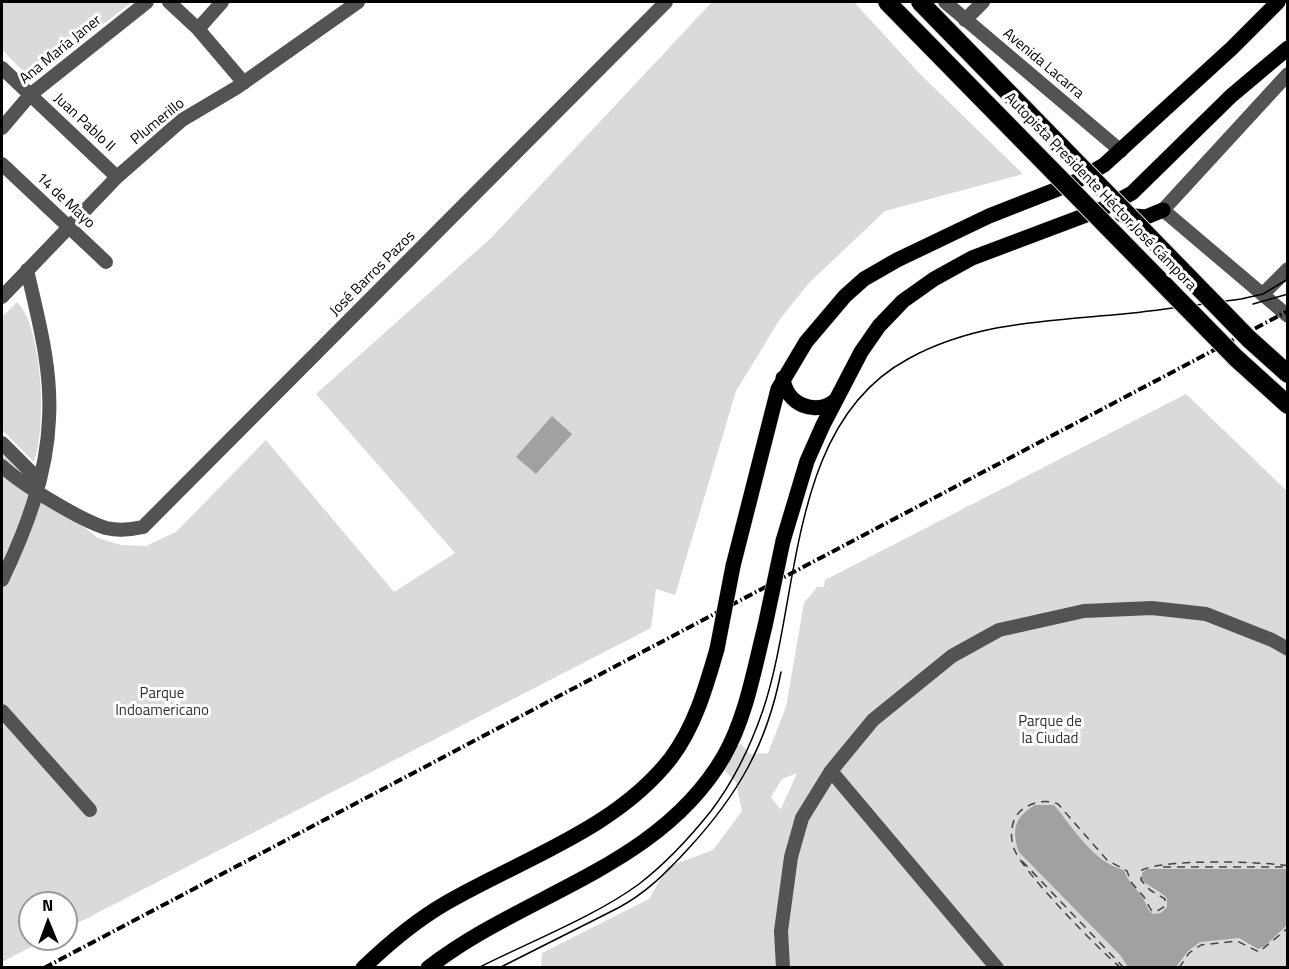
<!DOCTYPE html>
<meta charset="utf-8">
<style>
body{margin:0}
#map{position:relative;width:1289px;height:969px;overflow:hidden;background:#fff;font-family:"Titillium Web",sans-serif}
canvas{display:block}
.frame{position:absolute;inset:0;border:3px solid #000;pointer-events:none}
.north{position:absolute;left:18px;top:891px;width:60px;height:60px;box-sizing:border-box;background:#fff;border:2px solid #999;border-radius:50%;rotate:359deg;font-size:16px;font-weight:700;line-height:24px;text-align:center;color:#000}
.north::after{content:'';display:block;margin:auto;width:21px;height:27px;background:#000;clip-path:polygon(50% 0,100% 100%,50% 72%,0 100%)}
</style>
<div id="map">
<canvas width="1289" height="969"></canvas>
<div class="frame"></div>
<div class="north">N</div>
</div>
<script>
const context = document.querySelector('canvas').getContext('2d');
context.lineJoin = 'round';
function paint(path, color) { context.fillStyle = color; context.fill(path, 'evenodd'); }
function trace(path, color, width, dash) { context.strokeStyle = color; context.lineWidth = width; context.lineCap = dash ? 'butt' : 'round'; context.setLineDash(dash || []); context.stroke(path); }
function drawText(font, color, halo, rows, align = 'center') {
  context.font = font + ' "Titillium Web",sans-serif'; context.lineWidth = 6; context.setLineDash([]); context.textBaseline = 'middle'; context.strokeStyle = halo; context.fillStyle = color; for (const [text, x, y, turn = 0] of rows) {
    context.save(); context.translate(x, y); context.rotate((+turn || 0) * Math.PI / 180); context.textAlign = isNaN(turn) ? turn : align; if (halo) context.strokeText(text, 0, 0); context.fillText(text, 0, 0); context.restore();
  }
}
paint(new Path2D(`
 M 2,2 L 132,2 L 36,76 L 24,72 L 2,50 Z
 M 712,2 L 854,2 L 920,74 L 1023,174 L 885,211 L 809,283 L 780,319 L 736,391 L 675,595 L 656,589 L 651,628 L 66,929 L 66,903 L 30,903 L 30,939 L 46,939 L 2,962 L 2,443 L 37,491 L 98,538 L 121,545 L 146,546 L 176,532 L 266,440 L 394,592 L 455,553 L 316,394 L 491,238 Z
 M 17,302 C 43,328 47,428 34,462 L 2,430 L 2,317 Z
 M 1186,394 L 1287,491 L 1287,967 L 541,968 L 542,953 L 649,899 L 667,867 L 713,850 L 742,811 L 736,782 L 724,770 L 731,749 L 741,744 L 750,754 L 768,753 L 786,707 L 804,603 L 817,587 L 824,587 L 825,580 ZM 797,773 L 781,809 L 780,809 L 771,797 L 782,779 Z`), '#dadada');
paint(new Path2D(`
 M 552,416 L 572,434 L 536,474 L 516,457 Z
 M 1035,805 L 1054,805 C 1073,828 1094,863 1124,870 C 1128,883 1136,887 1143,898 C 1147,905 1146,909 1153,914 L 1161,913 L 1167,907 L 1167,898 C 1159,890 1151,888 1142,880 L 1142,873 L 1147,869 L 1287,869 L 1287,925 L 1265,946 L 1258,949 L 1239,938 L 1200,942 L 1188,951 L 1176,967 L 1128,967 L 1121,956 L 1019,852 C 1011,830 1015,817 1035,805 Z`), '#a1a1a1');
trace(new Path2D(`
 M 1022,861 L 1124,968
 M 1163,867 L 1287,867
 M 1121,968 C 1099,950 1026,875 1015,851 C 1009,838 1010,818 1023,809 C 1033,802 1046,799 1058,804 L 1107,860 L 1127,871 L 1131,882 L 1144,897 L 1151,910 L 1156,912 L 1165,906 L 1165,899 L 1150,890 L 1141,880 L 1142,870 C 1163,859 1262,861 1288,866
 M 1179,968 L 1189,953 L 1201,945 L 1237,941 L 1259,952 L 1288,928`), '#424242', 1.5, [8, 6]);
const major = new Path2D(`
 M 1122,215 L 1146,217 L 1163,210
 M 783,378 C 786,404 815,417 836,400
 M 783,541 L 807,461 L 823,425 L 861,352 L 879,326 L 903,301 L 934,279 L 972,258 L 1102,209 L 1132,193 L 1231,96 L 1288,48
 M 733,566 L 778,389 L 806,342 L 845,296 L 864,279 L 897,260 L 989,216 L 1073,183 L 1104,165 L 1232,48 L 1278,2
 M 363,968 C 389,943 415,921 446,903 C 522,859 616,829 671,758 C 695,726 706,687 717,649
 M 428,968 C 524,893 659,868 724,756 C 746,717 754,670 765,626`);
trace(major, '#dbdbdb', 16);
trace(new Path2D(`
 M 169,2 L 198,29 L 244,83
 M 945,2 L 1121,151
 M 965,20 L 983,2
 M 198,29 L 222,2
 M 2,68 L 117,177
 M 1288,74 L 1163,210 L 1288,316
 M 2,128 L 30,95 L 147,2
 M 2,164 L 106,262
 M 1263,294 L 1288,269
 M 2,297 L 117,177 L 182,120 L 236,88 L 358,2
 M 2,443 L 39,480
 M 2,466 C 21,484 80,520 106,528 C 119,531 130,530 143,527 L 666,2
 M 2,580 C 26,530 47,475 49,419 C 52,368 38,318 27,270
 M 2,711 L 90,810
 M 831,771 L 997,968
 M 783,968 L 781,931 L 791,857 L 802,818 L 831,771 L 873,720 L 952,656 L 999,630 L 1084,611 L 1152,608 L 1206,614 L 1272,640 L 1288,649`), '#535353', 14);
trace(major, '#000', 15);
trace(new Path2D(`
 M 1253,304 L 1288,294
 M 478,968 C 527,943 596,916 639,884 C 665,864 691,836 711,811 C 733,782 751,745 763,710 C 801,597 787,424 908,359 C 975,322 1048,321 1123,314 C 1162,310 1202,304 1241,299 L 1263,294 L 1288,279
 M 499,968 L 618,908 C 646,893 666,873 688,849 C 738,795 767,744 781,672`), '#000', 1.5);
trace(new Path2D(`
 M 44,968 L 1288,311`), '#000', 4, [9, 3, 1.5, 3]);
const majorBridge = new Path2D(`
 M 765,626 L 783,541
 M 717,649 L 733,566`);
const highwayBridge = new Path2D(`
 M 887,2 L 1236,358 L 1288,405
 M 920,2 L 1249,339 L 1288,374`);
trace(majorBridge, '#dbdbdb', 16, []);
trace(highwayBridge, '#dbdbdb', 20, []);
trace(majorBridge, '#000', 15);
trace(highwayBridge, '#000', 18);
drawText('15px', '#000', '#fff', [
 ["Ana María Janer",61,50,-39],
 ["Avenida Lacarra",1043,64,40],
 ["Plumerillo",158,122,-39],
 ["Juan Pablo II",84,123,43],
 ["Autopista Presidente Héctor José Cámpora",1100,192,46],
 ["14 de Mayo",65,201,43],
 ["José Barros Pazos",373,274,-45]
]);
drawText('15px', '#313131', '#fff', [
 ["Parque",162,694],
 ["Indoamericano",162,711],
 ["Parque de",1050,722],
 ["la Ciudad",1050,739]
]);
</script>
